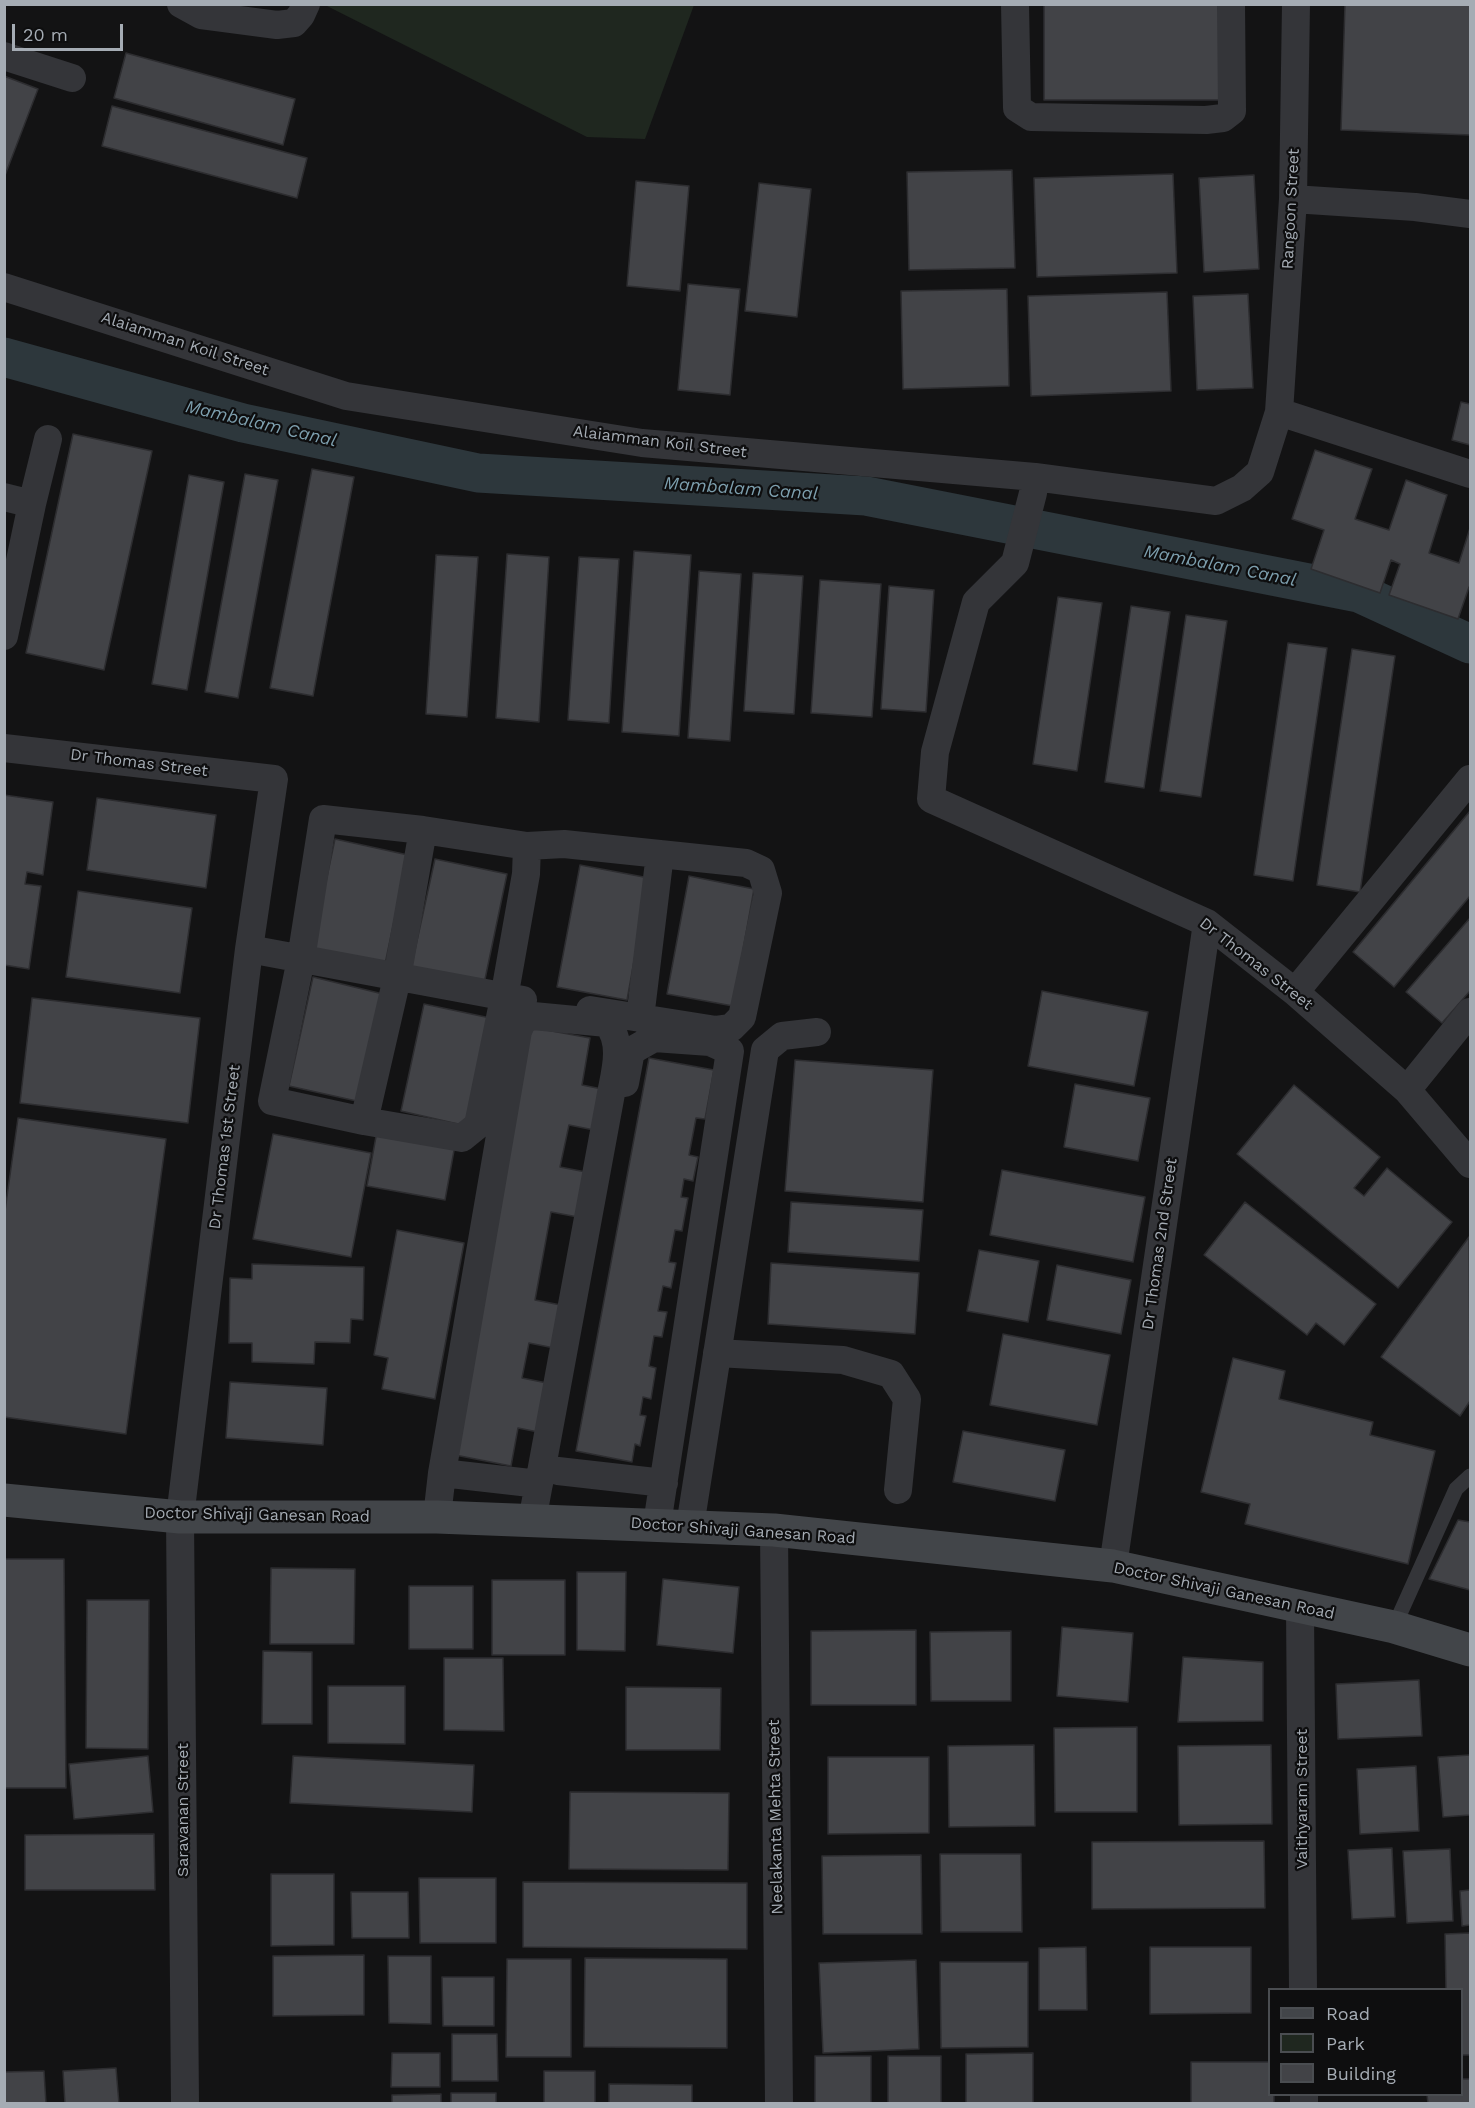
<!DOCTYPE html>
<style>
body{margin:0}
#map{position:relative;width:1475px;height:2108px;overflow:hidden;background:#131314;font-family:"Work Sans",sans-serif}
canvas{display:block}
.frame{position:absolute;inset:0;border:6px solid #a5acb4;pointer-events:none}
.legend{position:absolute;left:1268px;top:1988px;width:195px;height:108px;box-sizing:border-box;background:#0e0e0f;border:2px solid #4a4d51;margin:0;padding:8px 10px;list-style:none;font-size:18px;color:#a5acb4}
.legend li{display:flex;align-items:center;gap:12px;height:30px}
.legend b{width:30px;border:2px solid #4a4d51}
.scale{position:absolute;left:12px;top:24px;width:111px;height:27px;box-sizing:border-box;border:3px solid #a5acb4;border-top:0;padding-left:8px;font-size:18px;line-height:21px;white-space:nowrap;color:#a5acb4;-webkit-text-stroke:4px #0e0e0f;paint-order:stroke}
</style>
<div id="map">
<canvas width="1475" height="2108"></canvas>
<div class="frame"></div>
<ul class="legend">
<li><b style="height:8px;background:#424549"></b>Road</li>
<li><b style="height:16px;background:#1f271f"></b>Park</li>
<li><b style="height:16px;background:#424347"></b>Building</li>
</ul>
<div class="scale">20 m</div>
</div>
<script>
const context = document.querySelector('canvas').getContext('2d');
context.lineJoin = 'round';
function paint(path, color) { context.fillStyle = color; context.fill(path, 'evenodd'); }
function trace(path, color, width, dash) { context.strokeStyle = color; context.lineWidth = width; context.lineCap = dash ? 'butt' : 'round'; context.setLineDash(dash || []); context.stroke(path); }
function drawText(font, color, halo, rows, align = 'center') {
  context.font = font + ' "Work Sans",sans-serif'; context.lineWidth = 4.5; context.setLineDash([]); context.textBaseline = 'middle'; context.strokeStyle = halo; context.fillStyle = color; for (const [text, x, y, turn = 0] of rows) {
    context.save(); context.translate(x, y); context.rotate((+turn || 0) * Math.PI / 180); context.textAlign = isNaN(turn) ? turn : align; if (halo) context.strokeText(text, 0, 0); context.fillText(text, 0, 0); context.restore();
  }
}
paint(new Path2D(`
 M 325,5 L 325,4 L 694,5 L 645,139 L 587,137 Z`), '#1f271f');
trace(new Path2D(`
 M 4,357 L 243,423 L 478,473 L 866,496 L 1359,593 L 1470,644`), '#2d373c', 39);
const building = new Path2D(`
 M 1044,4 L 1222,4 L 1220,100 L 1044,100 Z
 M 1345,4 L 1470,4 L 1470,135 L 1341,130 Z
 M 126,53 L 295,99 L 283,145 L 114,98 Z
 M 4,76 L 38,89 L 4,178 Z
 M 112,106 L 307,158 L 297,198 L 102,146 Z
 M 1012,170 L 1015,268 L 909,270 L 907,172 Z
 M 1173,174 L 1177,273 L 1037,277 L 1034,178 Z
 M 1254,175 L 1259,269 L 1204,272 L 1199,178 Z
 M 636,181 L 689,186 L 680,291 L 627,286 Z
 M 759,183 L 811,189 L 797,317 L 745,311 Z
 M 688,284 L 740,289 L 730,395 L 678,390 Z
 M 1007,289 L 1009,386 L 903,389 L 901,291 Z
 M 1167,292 L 1171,391 L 1031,396 L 1028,296 Z
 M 1248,294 L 1253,388 L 1197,390 L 1193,296 Z
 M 1461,402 L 1470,404 L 1470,445 L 1452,440 Z
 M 73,434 L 152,451 L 104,670 L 26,653 Z
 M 1315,450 L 1372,469 L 1355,519 L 1389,530 L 1406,480 L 1447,495 L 1429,553 L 1459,563 L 1470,528 L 1470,588 L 1469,587 L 1458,619 L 1389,595 L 1400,564 L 1391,560 L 1380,593 L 1311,569 L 1324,530 L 1292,519 Z
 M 312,469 L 354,477 L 313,696 L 270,688 Z
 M 245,474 L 278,480 L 238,698 L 205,692 Z
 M 189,475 L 224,482 L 187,690 L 152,684 Z
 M 634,551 L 691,555 L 679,736 L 622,732 Z
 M 507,554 L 549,557 L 539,722 L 496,718 Z
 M 436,555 L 478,557 L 467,717 L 426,714 Z
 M 579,557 L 619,559 L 609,723 L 568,720 Z
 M 699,571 L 741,574 L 730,741 L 688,738 Z
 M 753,573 L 803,576 L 794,714 L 744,711 Z
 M 820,580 L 881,584 L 872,717 L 811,713 Z
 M 889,586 L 934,590 L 926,712 L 881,709 Z
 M 1058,597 L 1102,603 L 1077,771 L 1033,764 Z
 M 1131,606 L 1170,612 L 1144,788 L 1105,782 Z
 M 1186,615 L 1227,621 L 1201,797 L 1160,791 Z
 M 1288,643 L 1327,648 L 1293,881 L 1254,875 Z
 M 1352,649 L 1395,656 L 1360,892 L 1317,885 Z
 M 4,795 L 53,802 L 43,875 L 27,872 L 25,884 L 41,886 L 29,969 L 4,965 Z
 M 97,798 L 216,815 L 206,888 L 87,870 Z
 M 1470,811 L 1470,896 L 1394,987 L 1353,952 Z
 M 335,839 L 408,855 L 385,964 L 312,948 Z
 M 435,859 L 507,874 L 484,984 L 411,968 Z
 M 580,865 L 649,878 L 627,1000 L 557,987 Z
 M 689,876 L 754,889 L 733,1006 L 667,994 Z
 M 78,891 L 192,908 L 180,993 L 66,977 Z
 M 1470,918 L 1470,991 L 1442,1023 L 1406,992 Z
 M 313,977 L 387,995 L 361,1102 L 289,1086 Z
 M 1042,991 L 1148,1012 L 1134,1086 L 1028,1066 Z
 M 32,998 L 200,1018 L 188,1123 L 20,1103 Z
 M 424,1004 L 495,1019 L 471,1127 L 401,1111 Z
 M 530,1027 L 590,1038 L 582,1085 L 607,1090 L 599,1131 L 569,1125 L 560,1167 L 591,1173 L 583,1218 L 551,1212 L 535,1300 L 566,1306 L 559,1349 L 529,1343 L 522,1378 L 552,1384 L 543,1433 L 518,1428 L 511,1466 L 450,1454 Z
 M 649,1058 L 714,1070 L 705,1119 L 696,1118 L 689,1155 L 698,1157 L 693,1181 L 684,1179 L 681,1197 L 688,1198 L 682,1231 L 675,1230 L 669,1262 L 676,1263 L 671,1288 L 663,1286 L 658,1311 L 667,1312 L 662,1337 L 654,1336 L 649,1366 L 656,1368 L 651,1399 L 643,1397 L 640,1415 L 646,1416 L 640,1446 L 635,1444 L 632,1462 L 576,1451 Z
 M 795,1060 L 933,1070 L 923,1202 L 785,1191 Z
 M 1075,1084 L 1150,1098 L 1138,1161 L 1064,1147 Z
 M 1294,1085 L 1380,1157 L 1354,1188 L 1364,1196 L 1387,1168 L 1452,1222 L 1398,1288 L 1237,1154 Z
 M 18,1118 L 166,1139 L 126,1434 L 4,1417 L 4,1218 Z
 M 377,1131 L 455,1145 L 445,1200 L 367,1186 Z
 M 273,1134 L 371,1153 L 351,1257 L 253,1239 Z
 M 1002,1170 L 1145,1197 L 1133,1262 L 990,1235 Z
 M 791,1202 L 923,1210 L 919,1261 L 788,1252 Z
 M 1245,1202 L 1376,1304 L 1344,1345 L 1316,1323 L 1307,1335 L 1204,1255 Z
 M 397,1230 L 464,1243 L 435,1399 L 382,1389 L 388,1358 L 374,1355 Z
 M 1469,1237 L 1470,1401 L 1460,1416 L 1381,1357 Z
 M 979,1250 L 1039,1261 L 1028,1322 L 967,1311 Z
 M 771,1263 L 919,1273 L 915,1334 L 768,1324 Z
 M 252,1264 L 364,1267 L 363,1320 L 351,1319 L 350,1343 L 315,1342 L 314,1364 L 252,1362 L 252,1343 L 229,1343 L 230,1278 L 252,1279 Z
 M 1057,1265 L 1131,1280 L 1121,1334 L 1047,1320 Z
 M 1003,1334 L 1110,1355 L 1097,1425 L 990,1405 Z
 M 1233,1358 L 1285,1371 L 1279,1399 L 1373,1422 L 1370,1435 L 1435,1451 L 1408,1564 L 1245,1524 L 1250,1504 L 1201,1492 Z
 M 230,1382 L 327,1388 L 323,1445 L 226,1438 Z
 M 963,1431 L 1065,1450 L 1055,1501 L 953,1482 Z
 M 1458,1520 L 1470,1522 L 1470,1590 L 1429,1579 Z
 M 4,1559 L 64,1559 L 66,1788 L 4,1788 Z
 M 271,1568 L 355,1569 L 354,1644 L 270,1644 Z
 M 577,1572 L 626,1572 L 625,1651 L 577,1650 Z
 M 663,1579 L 739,1587 L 733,1653 L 657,1645 Z
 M 492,1580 L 565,1580 L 565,1655 L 492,1655 Z
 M 409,1586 L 473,1586 L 473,1649 L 409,1649 Z
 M 87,1600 L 149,1600 L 148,1749 L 86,1748 Z
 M 1062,1627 L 1133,1633 L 1128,1702 L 1057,1696 Z
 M 916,1630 L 916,1705 L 811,1705 L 811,1631 Z
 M 1011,1631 L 1011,1701 L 931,1701 L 930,1632 Z
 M 263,1651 L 312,1652 L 312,1724 L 262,1724 Z
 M 1183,1657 L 1263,1662 L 1263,1721 L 1178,1722 Z
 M 444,1658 L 503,1658 L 504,1731 L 444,1730 Z
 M 1419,1680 L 1422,1736 L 1338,1739 L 1336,1684 Z
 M 328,1686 L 405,1686 L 405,1744 L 328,1743 Z
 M 626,1687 L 721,1688 L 720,1750 L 626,1750 Z
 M 1137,1727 L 1137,1812 L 1055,1812 L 1054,1728 Z
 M 1034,1745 L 1035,1826 L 949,1827 L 948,1746 Z
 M 1271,1745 L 1272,1824 L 1179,1825 L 1178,1746 Z
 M 1470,1755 L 1470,1815 L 1443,1817 L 1438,1757 Z
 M 148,1756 L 153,1812 L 74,1819 L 69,1764 Z
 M 293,1756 L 474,1765 L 472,1812 L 290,1803 Z
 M 828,1757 L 929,1757 L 929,1833 L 828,1834 Z
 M 1416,1766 L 1419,1831 L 1360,1834 L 1357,1769 Z
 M 570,1792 L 729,1793 L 728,1870 L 569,1869 Z
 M 154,1834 L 155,1890 L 25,1890 L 25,1835 Z
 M 1264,1841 L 1265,1908 L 1092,1909 L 1092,1842 Z
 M 1392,1848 L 1395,1917 L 1352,1919 L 1348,1850 Z
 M 1450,1849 L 1453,1921 L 1407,1923 L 1403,1851 Z
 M 940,1854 L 1021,1854 L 1022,1932 L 941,1932 Z
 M 921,1855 L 922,1934 L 823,1934 L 822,1856 Z
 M 271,1874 L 334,1874 L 334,1945 L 271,1946 Z
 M 419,1878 L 496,1878 L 496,1943 L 420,1943 Z
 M 523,1882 L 747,1883 L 747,1949 L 523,1947 Z
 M 1470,1890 L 1470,1925 L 1462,1926 L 1460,1891 Z
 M 351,1892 L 408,1892 L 409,1938 L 352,1938 Z
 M 1470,1933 L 1470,2055 L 1462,2055 L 1462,1990 L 1446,1990 L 1445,1934 Z
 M 1086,1947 L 1087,2010 L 1039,2010 L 1039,1948 Z
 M 1150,1947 L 1251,1947 L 1251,2013 L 1150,2014 Z
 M 364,1955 L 364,2015 L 273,2016 L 273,1956 Z
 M 388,1956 L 431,1956 L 431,2024 L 389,2023 Z
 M 585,1958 L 727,1959 L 727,2048 L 584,2047 Z
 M 507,1959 L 571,1959 L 571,2057 L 506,2057 Z
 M 916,1960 L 919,2049 L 823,2053 L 819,1963 Z
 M 940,1962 L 1028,1962 L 1028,2047 L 941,2048 Z
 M 442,1977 L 494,1977 L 494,2026 L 443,2026 Z
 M 452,2034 L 497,2034 L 498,2081 L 452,2081 Z
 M 392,2053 L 440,2053 L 440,2087 L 391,2087 Z
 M 1033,2053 L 1033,2104 L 966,2104 L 966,2054 Z
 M 815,2056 L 871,2056 L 871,2104 L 815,2104 Z
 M 888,2056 L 941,2056 L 941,2104 L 888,2104 Z
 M 1191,2062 L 1270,2062 L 1270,2094 L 1274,2094 L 1274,2104 L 1191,2104 Z
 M 116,2068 L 119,2104 L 65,2104 L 63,2071 Z
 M 44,2071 L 46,2104 L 4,2104 L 4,2072 Z
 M 544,2071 L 595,2071 L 595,2104 L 544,2104 Z
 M 1462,2079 L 1470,2079 L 1470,2104 L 1428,2104 L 1427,2094 L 1462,2094 Z
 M 609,2084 L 692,2085 L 692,2104 L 609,2104 Z
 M 451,2093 L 496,2093 L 496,2104 L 451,2104 Z
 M 441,2094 L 441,2104 L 392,2104 L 392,2095 Z`);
paint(building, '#424347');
trace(building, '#2d2d30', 1.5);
trace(new Path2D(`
 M 1394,1627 L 1456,1489 L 1470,1476`), '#343539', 15);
trace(new Path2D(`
 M 181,4 L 201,15 L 277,25 L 294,23 L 301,15 L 306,4
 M 1015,4 L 1017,108 L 1031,117 L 1206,120 L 1223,118 L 1232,111 L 1231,4
 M 4,56 L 72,78
 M 1293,199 L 1415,207 L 1470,214
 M 4,287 L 346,396 L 642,443 L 1035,477 L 1216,501 L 1242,488 L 1260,472 L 1279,412 L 1293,199 L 1296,4
 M 1279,412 L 1470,474
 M 1033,493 L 1015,563 L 976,602 L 935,752 L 931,799 L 1207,923 L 1295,992 L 1407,1090 L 1470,1164
 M 4,497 L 32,504
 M 4,636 L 32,504 L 48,439
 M 4,748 L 274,779 L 249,949 L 180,1517 L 185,2104
 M 323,819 L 423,830 L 527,846 L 526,874 L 504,998 L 478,1125 L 462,1138 L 364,1121 L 272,1101 L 301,959 Z
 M 527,846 L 564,844 L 746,863 L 761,870 L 768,893 L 742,1017 L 731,1028 L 716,1030 L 590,1010
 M 249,949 L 523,1000
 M 1295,992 L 1470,779
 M 640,1018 L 660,854
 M 625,1083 L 631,1051 L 654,1038 L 710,1042 L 730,1051 L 657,1524
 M 1407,1090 L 1470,1012
 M 364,1121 L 397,978 L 423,830
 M 717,1353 L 843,1360 L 891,1374 L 907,1399 L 898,1490
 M 558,1471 L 664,1483
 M 442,1473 L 539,1484
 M 437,1517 L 442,1473 L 518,1031 L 523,1020 L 533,1016 L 607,1023 C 625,1044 614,1075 610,1099 L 532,1521
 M 690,1526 L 765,1050 L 782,1036 L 817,1032
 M 774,1530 L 779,2104
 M 1113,1566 L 1207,923
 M 1300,1608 L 1303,1990
 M 1304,2094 L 1304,2104`), '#343539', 28);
trace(new Path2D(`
 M 4,1500 L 180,1517 L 437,1517 L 774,1530 L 1113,1566 L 1394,1627 L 1470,1650`), '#424549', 33);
drawText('16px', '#a5acb4', '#0e0e0f', [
 ["Rangoon Street",1291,209,-87],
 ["Alaiamman Koil Street",185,344,18],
 ["Alaiamman Koil Street",660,442,7],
 ["Dr Thomas Street",139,763,7],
 ["Dr Thomas Street",1256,964,38],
 ["Dr Thomas 1st Street",225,1147,-83],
 ["Dr Thomas 2nd Street",1160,1244,-82],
 ["Doctor Shivaji Ganesan Road",257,1515,1],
 ["Doctor Shivaji Ganesan Road",743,1531,4],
 ["Doctor Shivaji Ganesan Road",1224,1591,12],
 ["Vaithyaram Street",1302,1799,-90],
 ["Saravanan Street",183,1810,-90],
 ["Neelakanta Mehta Street",776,1817,-91]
]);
drawText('italic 18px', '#7d9fae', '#0e0e0f', [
 ["Mambalam Canal",261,424,13],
 ["Mambalam Canal",741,489,4],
 ["Mambalam Canal",1220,566,11]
]);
</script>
